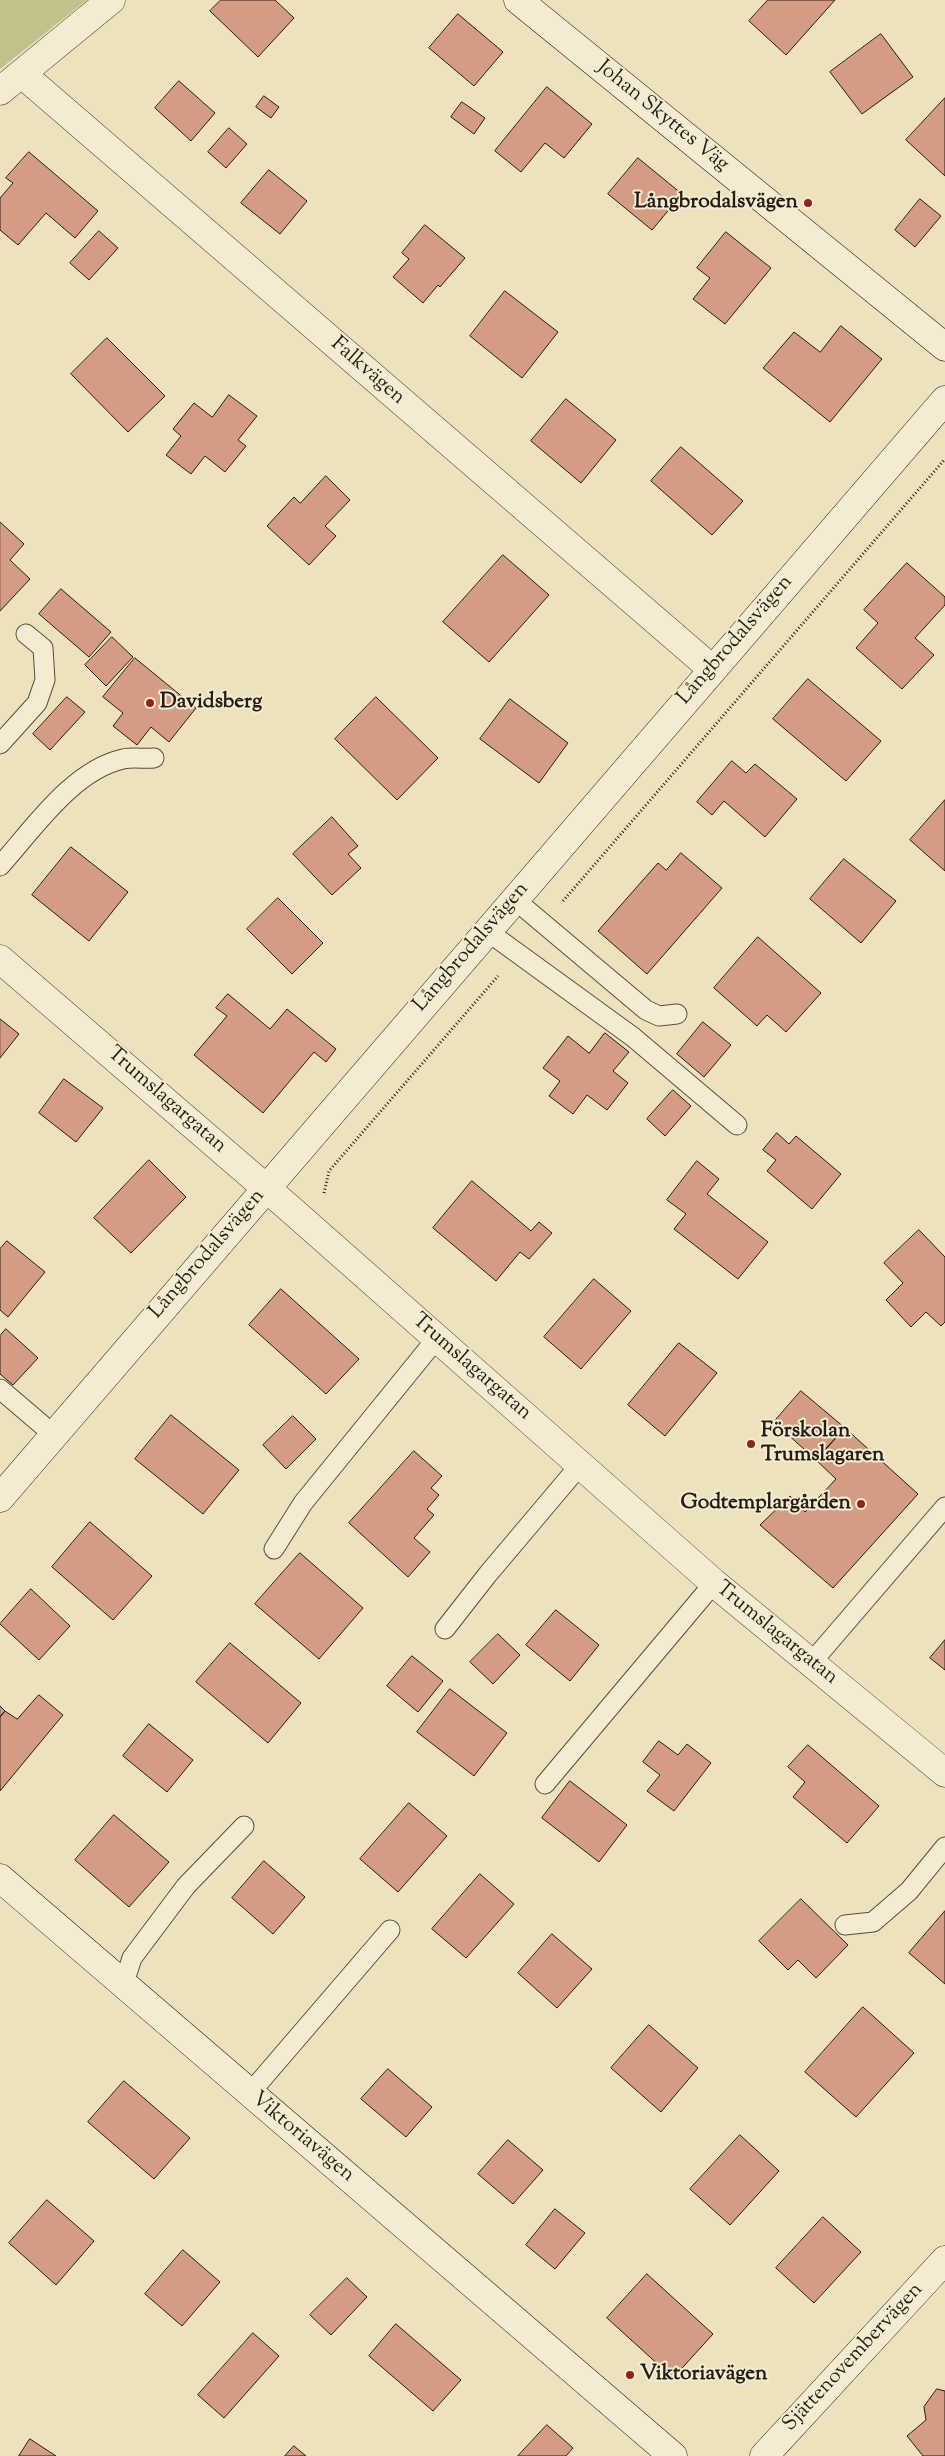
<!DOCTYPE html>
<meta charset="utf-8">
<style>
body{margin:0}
canvas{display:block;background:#ede2bb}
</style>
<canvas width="945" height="2456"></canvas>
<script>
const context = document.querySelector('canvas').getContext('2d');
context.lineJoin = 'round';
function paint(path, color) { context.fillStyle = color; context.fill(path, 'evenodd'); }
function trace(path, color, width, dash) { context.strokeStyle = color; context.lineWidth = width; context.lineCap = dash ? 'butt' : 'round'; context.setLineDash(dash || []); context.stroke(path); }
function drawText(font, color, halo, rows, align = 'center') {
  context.font = font + ' "Sorts Mill Goudy",serif'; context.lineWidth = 4; context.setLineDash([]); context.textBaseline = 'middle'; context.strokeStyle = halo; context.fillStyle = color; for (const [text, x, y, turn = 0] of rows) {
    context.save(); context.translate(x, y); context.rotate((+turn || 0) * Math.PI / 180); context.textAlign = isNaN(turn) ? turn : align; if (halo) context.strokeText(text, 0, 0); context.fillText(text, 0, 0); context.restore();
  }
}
paint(new Path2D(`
 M 0,0 L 87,0 L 0,69 Z`), '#c0c18b');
const building = new Path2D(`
 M 221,0 L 275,0 L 294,18 L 258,57 L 210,11 Z
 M 768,0 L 835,0 L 786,55 L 749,21 Z
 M 458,14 L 503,52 L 474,86 L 429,48 Z
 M 881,34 L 913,77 L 862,114 L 830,72 Z
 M 179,81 L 215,113 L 191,141 L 155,108 Z
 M 547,87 L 592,124 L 564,158 L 545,143 L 521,172 L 495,151 Z
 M 264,96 L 279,107 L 271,118 L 256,107 Z
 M 945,98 L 945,176 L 906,140 Z
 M 462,102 L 485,118 L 474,134 L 451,117 Z
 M 229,128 L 247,144 L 226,168 L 208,152 Z
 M 29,152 L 98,211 L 75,238 L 46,213 L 18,245 L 0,230 L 0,198 L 13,183 L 6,178 Z
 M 638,158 L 682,194 L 652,230 L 608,194 Z
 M 269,170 L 307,201 L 280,234 L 241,203 Z
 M 920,199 L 941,216 L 915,247 L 895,230 Z
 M 425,225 L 465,258 L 440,287 L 438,285 L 423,303 L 393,277 L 409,259 L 402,253 Z
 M 99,231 L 118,248 L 89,280 L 70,263 Z
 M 726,232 L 771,268 L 725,324 L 693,299 L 710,278 L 697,268 Z
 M 505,291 L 558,332 L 522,378 L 470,336 Z
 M 841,326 L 882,359 L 830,422 L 763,368 L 794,332 L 820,352 Z
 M 107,338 L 165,396 L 128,432 L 71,374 Z
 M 229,395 L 257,416 L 238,440 L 246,446 L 225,472 L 205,456 L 191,474 L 166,455 L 181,436 L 173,429 L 194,403 L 212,417 Z
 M 566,399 L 616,440 L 581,483 L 531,441 Z
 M 681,447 L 743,501 L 712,535 L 651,481 Z
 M 326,476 L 350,500 L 325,526 L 336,536 L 309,565 L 267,526 L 294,497 L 300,503 Z
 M 0,522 L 24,544 L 10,560 L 30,579 L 0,611 Z
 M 503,555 L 549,595 L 489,662 L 443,622 Z
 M 907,563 L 945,597 L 945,605 L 915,638 L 934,655 L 902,689 L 856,648 L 878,623 L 864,610 Z
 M 61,589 L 111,632 L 89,657 L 39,614 Z
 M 112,637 L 133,657 L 106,686 L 85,665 Z
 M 135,658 L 196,708 L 169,742 L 151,727 L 137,745 L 113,726 L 123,713 L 103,697 Z
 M 808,679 L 881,741 L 846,781 L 773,719 Z
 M 67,697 L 85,712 L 50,750 L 33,734 Z
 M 376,697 L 438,758 L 397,800 L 335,739 Z
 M 510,699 L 568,743 L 539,783 L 480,739 Z
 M 732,761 L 746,773 L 755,764 L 797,799 L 765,837 L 724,801 L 712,815 L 697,802 Z
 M 945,800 L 945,871 L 910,840 Z
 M 332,817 L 358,846 L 348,854 L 361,868 L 332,895 L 293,854 Z
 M 71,847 L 128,892 L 89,941 L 32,895 Z
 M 681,853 L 722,888 L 647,974 L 598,931 L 658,863 L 666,870 Z
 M 844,859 L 896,901 L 861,943 L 810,899 Z
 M 278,898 L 323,943 L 292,974 L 247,929 Z
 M 758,937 L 821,993 L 786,1032 L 767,1015 L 757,1026 L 714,988 Z
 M 228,994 L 270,1029 L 287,1009 L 336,1049 L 326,1062 L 314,1052 L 263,1113 L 194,1055 L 227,1016 L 216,1008 Z
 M 0,1019 L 19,1034 L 0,1058 Z
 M 703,1022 L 731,1045 L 704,1077 L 677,1054 Z
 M 605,1033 L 629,1052 L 613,1071 L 628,1083 L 607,1110 L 587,1095 L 573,1114 L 549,1096 L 560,1081 L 543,1068 L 568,1036 L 589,1053 Z
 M 64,1079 L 103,1108 L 76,1142 L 39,1113 Z
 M 673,1090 L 691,1106 L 665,1136 L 647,1119 Z
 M 777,1133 L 789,1144 L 796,1136 L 841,1174 L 812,1209 L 767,1171 L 776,1160 L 763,1150 Z
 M 149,1160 L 186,1197 L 131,1253 L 94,1218 Z
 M 697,1161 L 719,1179 L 707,1194 L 768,1242 L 738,1279 L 674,1229 L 686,1214 L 667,1200 Z
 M 472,1181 L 531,1231 L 539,1222 L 552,1233 L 529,1259 L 520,1252 L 496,1281 L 433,1228 Z
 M 919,1230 L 945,1257 L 945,1322 L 941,1326 L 926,1312 L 911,1327 L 886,1300 L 903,1283 L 884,1263 Z
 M 7,1241 L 45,1272 L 8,1317 L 0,1310 L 0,1249 Z
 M 594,1279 L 631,1311 L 581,1369 L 544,1337 Z
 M 281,1289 L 359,1359 L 326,1394 L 249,1325 Z
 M 6,1329 L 38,1358 L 13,1385 L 0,1374 L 0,1336 Z
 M 679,1343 L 717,1373 L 665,1436 L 628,1405 Z
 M 801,1391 L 845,1428 L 816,1460 L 774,1422 Z
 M 171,1415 L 239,1470 L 203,1514 L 135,1459 Z
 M 293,1416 L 316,1439 L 286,1469 L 263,1445 Z
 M 845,1428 L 918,1494 L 833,1588 L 760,1525 L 790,1496 L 805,1512 L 836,1479 L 816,1460 Z
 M 414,1451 L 442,1476 L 431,1488 L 439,1495 L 427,1509 L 434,1515 L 414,1538 L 430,1552 L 408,1577 L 349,1523 Z
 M 90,1522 L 152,1576 L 113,1620 L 52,1567 Z
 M 300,1553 L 363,1608 L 319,1659 L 255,1604 Z
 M 31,1589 L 70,1626 L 39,1660 L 0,1624 Z
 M 556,1610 L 599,1645 L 570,1681 L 526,1645 Z
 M 498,1634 L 520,1655 L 493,1684 L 470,1662 Z
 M 945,1640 L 945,1670 L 930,1658 Z
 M 230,1643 L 301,1703 L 268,1743 L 196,1682 Z
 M 412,1656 L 443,1681 L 418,1712 L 387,1686 Z
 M 450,1689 L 507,1733 L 474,1776 L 417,1732 Z
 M 39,1695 L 63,1715 L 0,1791 L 0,1717 L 5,1711 L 17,1719 Z
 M 0,1706 L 5,1711 L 0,1717 Z
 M 149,1724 L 193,1760 L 167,1792 L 123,1756 Z
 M 659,1741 L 678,1755 L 687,1744 L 711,1763 L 674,1811 L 647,1791 L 660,1775 L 643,1762 Z
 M 808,1745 L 879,1806 L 847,1843 L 793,1797 L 805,1782 L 788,1767 Z
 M 570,1781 L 627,1825 L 599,1862 L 542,1818 Z
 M 409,1803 L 447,1836 L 398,1892 L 360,1859 Z
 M 114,1815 L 169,1862 L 129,1907 L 75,1860 Z
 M 264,1861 L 305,1897 L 273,1934 L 232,1898 Z
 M 480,1874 L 514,1904 L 466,1958 L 432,1929 Z
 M 801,1899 L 848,1945 L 816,1978 L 798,1960 L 788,1970 L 759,1941 Z
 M 945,1911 L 945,1984 L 909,1953 Z
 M 552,1934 L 592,1969 L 557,2008 L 518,1973 Z
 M 863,2007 L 914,2053 L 856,2117 L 805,2072 Z
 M 649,2025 L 698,2068 L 661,2112 L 611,2068 Z
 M 388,2069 L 432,2107 L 406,2137 L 361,2099 Z
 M 124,2081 L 190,2138 L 154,2179 L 88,2122 Z
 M 740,2135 L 779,2171 L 730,2225 L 690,2189 Z
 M 508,2140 L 543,2170 L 513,2204 L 478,2174 Z
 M 47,2200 L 94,2241 L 56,2285 L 9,2243 Z
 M 555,2209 L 585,2233 L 555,2269 L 526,2245 Z
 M 823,2217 L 861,2252 L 814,2303 L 776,2268 Z
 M 183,2250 L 220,2282 L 182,2326 L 145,2294 Z
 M 647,2274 L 713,2334 L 673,2378 L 607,2318 Z
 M 347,2278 L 367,2297 L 331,2335 L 310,2315 Z
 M 396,2324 L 461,2380 L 433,2411 L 369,2356 Z
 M 253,2333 L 279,2356 L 224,2418 L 198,2395 Z
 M 937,2389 L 945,2391 L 945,2456 L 923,2456 L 907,2436 L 926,2420 L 924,2407 Z
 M 547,2425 L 573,2448 L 566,2456 L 518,2456 Z
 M 30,2439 L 56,2456 L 19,2456 Z
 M 294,2446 L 306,2456 L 285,2456 Z`);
paint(building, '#d49d83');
trace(building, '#281b14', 1);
const lane = new Path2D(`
 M 0,744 L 37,703 L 45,680 L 43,648 L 26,634
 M 0,866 C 33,829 73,770 123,759 C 133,757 144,759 154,758
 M 514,899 L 646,1010 L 659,1016 L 677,1014
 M 487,931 L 633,1037 L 737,1125
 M 0,1389 L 54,1435
 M 274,1549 L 303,1503 L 437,1338
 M 445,1629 L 488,1574 L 580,1465
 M 811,1663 L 945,1507
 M 545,1784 L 714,1583
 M 845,1925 L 873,1922 L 909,1891 L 945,1847
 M 123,1986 L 132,1958 L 186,1886 L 244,1826
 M 250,2093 L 390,1930`);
const street = new Path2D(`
 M 22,74 L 712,669
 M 0,91 L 111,0
 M 0,959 L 288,1207 L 714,1583 L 945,1773`);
const secondary = new Path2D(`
 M 518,0 L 945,347
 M 0,1498 L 945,400
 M 0,1878 L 673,2456
 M 764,2456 L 945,2260`);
trace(lane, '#594d3e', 21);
trace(street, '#594d3e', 29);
trace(secondary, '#281b14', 29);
trace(new Path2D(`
 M 563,901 L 945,459
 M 324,1193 L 329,1171 L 498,976`), '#281b14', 3, [1, 2.5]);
trace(lane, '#f3ecd3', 19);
trace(street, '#f3ecd3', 28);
trace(secondary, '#f3ecd3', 28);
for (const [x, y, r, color] of [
 [808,203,5,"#8f2418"],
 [150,703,5,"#8f2418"],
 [751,1444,5,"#8f2418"],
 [861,1504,5,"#8f2418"],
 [630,2375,5,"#8f2418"]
]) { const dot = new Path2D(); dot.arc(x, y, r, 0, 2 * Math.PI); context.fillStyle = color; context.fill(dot); trace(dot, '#f3ecd3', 2); }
drawText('21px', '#281b14', '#f3ecd3', [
 ["Johan Skyttes Väg",662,117,39],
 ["Falkvägen",367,372,41],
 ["Långbrodalsvägen",736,641,-49],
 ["Långbrodalsvägen",472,948,-49],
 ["Trumslagargatan",166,1101,41],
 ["Långbrodalsvägen",208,1255,-49],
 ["Trumslagargatan",471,1368,41],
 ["Trumslagargatan",776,1634,39],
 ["Viktoriavägen",302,2138,40],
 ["Sjättenovembervägen",854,2358,-47]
]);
drawText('bold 21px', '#281b14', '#f3ecd3', [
 ["Långbrodalsvägen",798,203,"right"],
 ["Davidsberg",160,703],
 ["Förskolan",761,1432],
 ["Trumslagaren",761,1456],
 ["Godtemplargården",851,1504,"right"],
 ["Viktoriavägen",640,2375]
], 'left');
</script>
